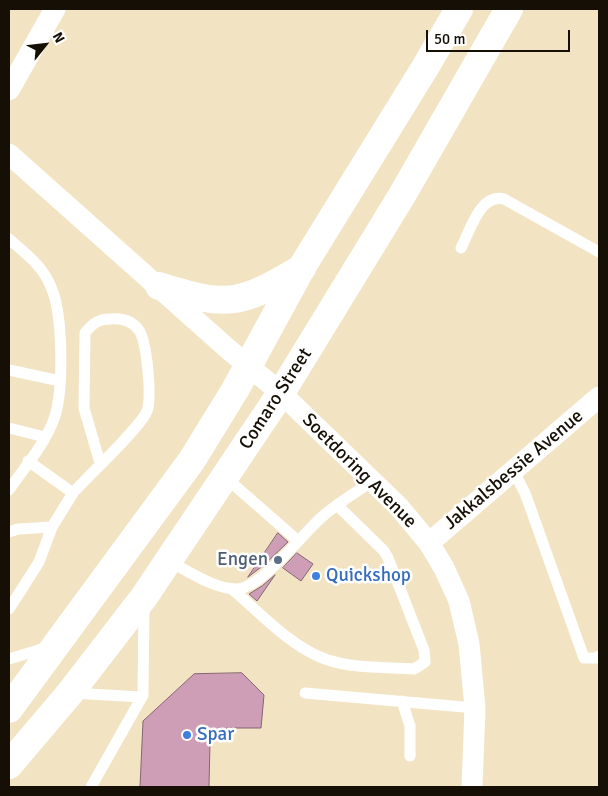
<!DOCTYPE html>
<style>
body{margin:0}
#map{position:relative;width:608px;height:796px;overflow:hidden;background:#f2e3c3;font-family:Signika,sans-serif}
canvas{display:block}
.frame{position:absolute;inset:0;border:10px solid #150f05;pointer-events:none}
.north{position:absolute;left:20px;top:20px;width:50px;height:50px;-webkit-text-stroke:4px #fff;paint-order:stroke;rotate:61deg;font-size:14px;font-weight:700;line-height:20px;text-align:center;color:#150f05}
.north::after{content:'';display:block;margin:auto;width:18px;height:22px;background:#150f05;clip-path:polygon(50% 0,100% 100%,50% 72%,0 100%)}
.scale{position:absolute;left:426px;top:30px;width:144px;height:22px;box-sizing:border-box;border:2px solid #150f05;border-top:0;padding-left:6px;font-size:15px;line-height:18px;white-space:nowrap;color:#150f05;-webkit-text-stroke:4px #fff;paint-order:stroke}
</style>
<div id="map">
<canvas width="608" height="796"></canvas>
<div class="frame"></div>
<div class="north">N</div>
<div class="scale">50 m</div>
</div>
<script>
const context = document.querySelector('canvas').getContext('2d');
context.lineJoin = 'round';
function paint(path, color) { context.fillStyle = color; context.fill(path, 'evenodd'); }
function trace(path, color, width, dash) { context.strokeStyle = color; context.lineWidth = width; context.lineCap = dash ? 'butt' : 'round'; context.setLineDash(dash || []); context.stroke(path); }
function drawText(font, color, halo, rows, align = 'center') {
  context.font = font + ' Signika,sans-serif'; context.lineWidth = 5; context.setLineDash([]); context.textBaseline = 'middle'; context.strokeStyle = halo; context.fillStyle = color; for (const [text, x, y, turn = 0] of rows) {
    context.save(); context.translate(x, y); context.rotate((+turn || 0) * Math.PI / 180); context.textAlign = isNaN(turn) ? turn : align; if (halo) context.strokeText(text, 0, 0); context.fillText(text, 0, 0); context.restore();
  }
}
const building = new Path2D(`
 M 278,533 L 288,542 L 264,565 L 248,577 Z
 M 297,553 L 313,564 L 301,581 L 283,568 Z
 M 275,575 L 257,601 L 249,594 L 262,586 Z
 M 242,673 L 264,695 L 261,728 L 227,728 L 210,742 L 209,787 L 140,787 L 143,721 L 194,674 Z`);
paint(building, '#cd9eb5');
trace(building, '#846574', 1);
trace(new Path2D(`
 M 9,239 C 25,253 43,266 51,287 C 63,313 64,391 54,419 C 45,444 24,468 9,490
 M 461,248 C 470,231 480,193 504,199 L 599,252
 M 9,370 L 60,381
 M 9,428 L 45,437
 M 28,461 L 73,493 C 88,476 141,427 147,411 C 152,397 147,339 138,329 C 131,320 120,318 110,319 C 98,319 92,324 85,333 L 84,408 L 100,463
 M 513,470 L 525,493 L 584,658 L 597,658 L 599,656
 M 225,477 L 297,540
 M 9,532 L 18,529 L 52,527
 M 169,561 C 188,571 214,589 236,589 C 260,590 303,533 323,516 C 338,503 356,492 373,481
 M 232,589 C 260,613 290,646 325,659 C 353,669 385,667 414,669 L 425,662 L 424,650 L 388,558 L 384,551 L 337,505
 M 9,609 L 39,562 L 52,527 L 73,493
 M 9,659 L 48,647
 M 72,693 L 141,697
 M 305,693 L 475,708
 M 402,701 L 410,726 L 410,756
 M 91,787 L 143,695 L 144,605`), '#fff', 11);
trace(new Path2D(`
 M 9,90 L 55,9
 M 9,154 L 228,349 L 281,393 L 399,507 L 429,543 L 444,568 L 459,601 L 469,644 L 475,708 L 472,787
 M 429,543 L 599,397`), '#fff', 21);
trace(new Path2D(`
 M 159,286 C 229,308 240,305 302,268
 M 9,709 L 192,460 L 235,390 L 302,267 L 426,66 L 459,9
 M 9,765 L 70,693 L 144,597 L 281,393 L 401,197 L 509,9`), '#fff', 28);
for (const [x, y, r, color] of [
 [278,560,5,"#5c6f8a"],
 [316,576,5,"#3f7fe0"],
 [187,735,5,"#3f7fe0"]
]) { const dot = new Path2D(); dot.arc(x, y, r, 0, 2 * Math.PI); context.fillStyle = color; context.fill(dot); trace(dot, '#fff', 2); }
drawText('19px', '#150f05', '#fff', [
 ["Comaro Street",276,399,-57],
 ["Jakkalsbessie Avenue",514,470,-40],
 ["Soetdoring Avenue",359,471,45]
]);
drawText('19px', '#4e5e75', '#fff', [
 ["Engen",268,560]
], 'right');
drawText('19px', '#366cbe', '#fff', [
 ["Quickshop",326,576],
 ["Spar",197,735]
], 'left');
</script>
